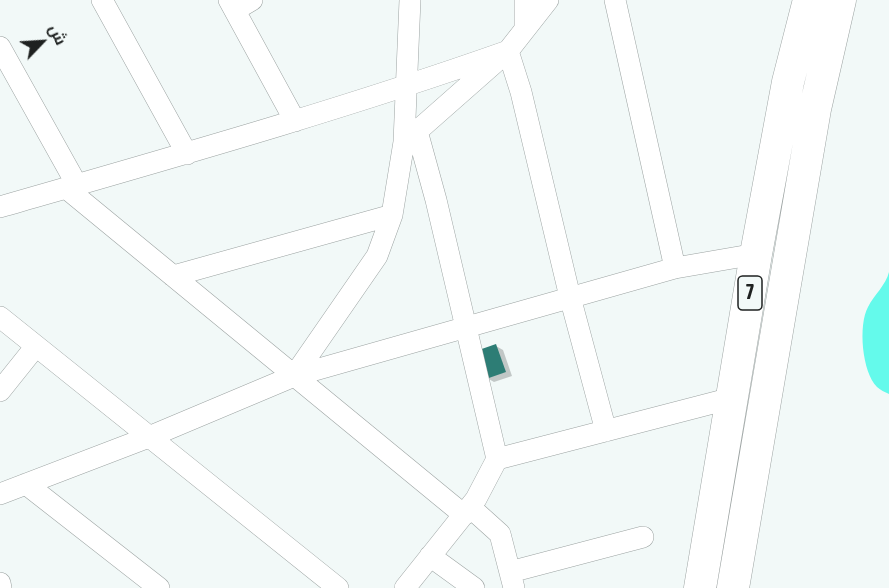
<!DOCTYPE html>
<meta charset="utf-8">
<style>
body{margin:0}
#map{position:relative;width:889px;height:588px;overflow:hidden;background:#f2f9f8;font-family:"Asap Condensed",Cairo,sans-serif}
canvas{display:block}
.north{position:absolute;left:12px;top:12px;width:60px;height:60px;-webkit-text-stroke:4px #f2f9f8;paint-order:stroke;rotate:65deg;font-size:16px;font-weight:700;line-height:24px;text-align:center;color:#1e2120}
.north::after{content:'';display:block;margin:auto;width:21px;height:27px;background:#1e2120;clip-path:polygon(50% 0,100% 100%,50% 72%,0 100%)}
</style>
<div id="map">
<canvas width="889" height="588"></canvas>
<div class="north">ش</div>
</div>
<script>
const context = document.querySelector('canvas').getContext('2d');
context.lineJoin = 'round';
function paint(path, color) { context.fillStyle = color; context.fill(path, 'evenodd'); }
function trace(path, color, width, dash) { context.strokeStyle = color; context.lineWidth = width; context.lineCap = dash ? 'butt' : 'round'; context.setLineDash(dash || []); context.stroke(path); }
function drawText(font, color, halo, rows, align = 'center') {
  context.font = font + ' "Asap Condensed",sans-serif'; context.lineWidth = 4.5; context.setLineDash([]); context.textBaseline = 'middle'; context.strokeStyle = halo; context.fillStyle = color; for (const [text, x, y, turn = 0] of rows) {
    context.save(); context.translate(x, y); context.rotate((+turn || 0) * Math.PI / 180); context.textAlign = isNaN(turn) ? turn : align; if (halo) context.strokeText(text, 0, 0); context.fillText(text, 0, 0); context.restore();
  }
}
paint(new Path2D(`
 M 889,272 L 889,394 C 885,392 880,390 877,387 C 862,372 858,325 868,307 C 874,295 886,285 889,272 Z`), '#64faeb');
paint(new Path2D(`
 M 496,346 L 503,350 L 512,376 L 494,382 L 487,378 Z`), '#0003');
paint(new Path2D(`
 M 496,344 L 506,372 L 486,379 L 476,351 Z`), '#2d7d75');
const minor = new Path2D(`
 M 102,0 L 187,154
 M 229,0 L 295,121
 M 525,0 L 525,29
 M 615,0 L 675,268
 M 235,10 L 252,0
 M 0,47 L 77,185
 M 407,140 L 508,51 L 548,0
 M 66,188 L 464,515
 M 0,207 C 170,158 341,110 508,51 L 521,92 L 570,297 L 606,431
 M 173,276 L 392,215
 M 0,317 L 338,588
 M 294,376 L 377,256 L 392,215 L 404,142 L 410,0
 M 0,391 L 36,346
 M 497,459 L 732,398
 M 26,484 L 159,588
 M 0,494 L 149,437 L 294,376 L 675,268 L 756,254
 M 470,507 L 500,534 L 514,588
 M 430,556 L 474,588
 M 510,572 L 643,537
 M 0,583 L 1,588
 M 405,588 L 476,499 L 497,459 L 436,200 L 417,131`);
const highway = new Path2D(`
 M 700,588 L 756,254 L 788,82 L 809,0
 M 733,588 L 815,109 L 840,0`);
trace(minor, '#9ca3a2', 22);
trace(highway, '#9ca3a2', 33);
trace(minor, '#fff', 21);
trace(highway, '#fff', 32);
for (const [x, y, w] of [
 [750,293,24]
]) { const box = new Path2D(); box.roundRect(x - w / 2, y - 17, w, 34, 4.5); context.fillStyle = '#f2f9f8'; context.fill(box); trace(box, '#1e2120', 1.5); }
drawText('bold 20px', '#1e2120', null, [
 ["7",750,293]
]);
</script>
